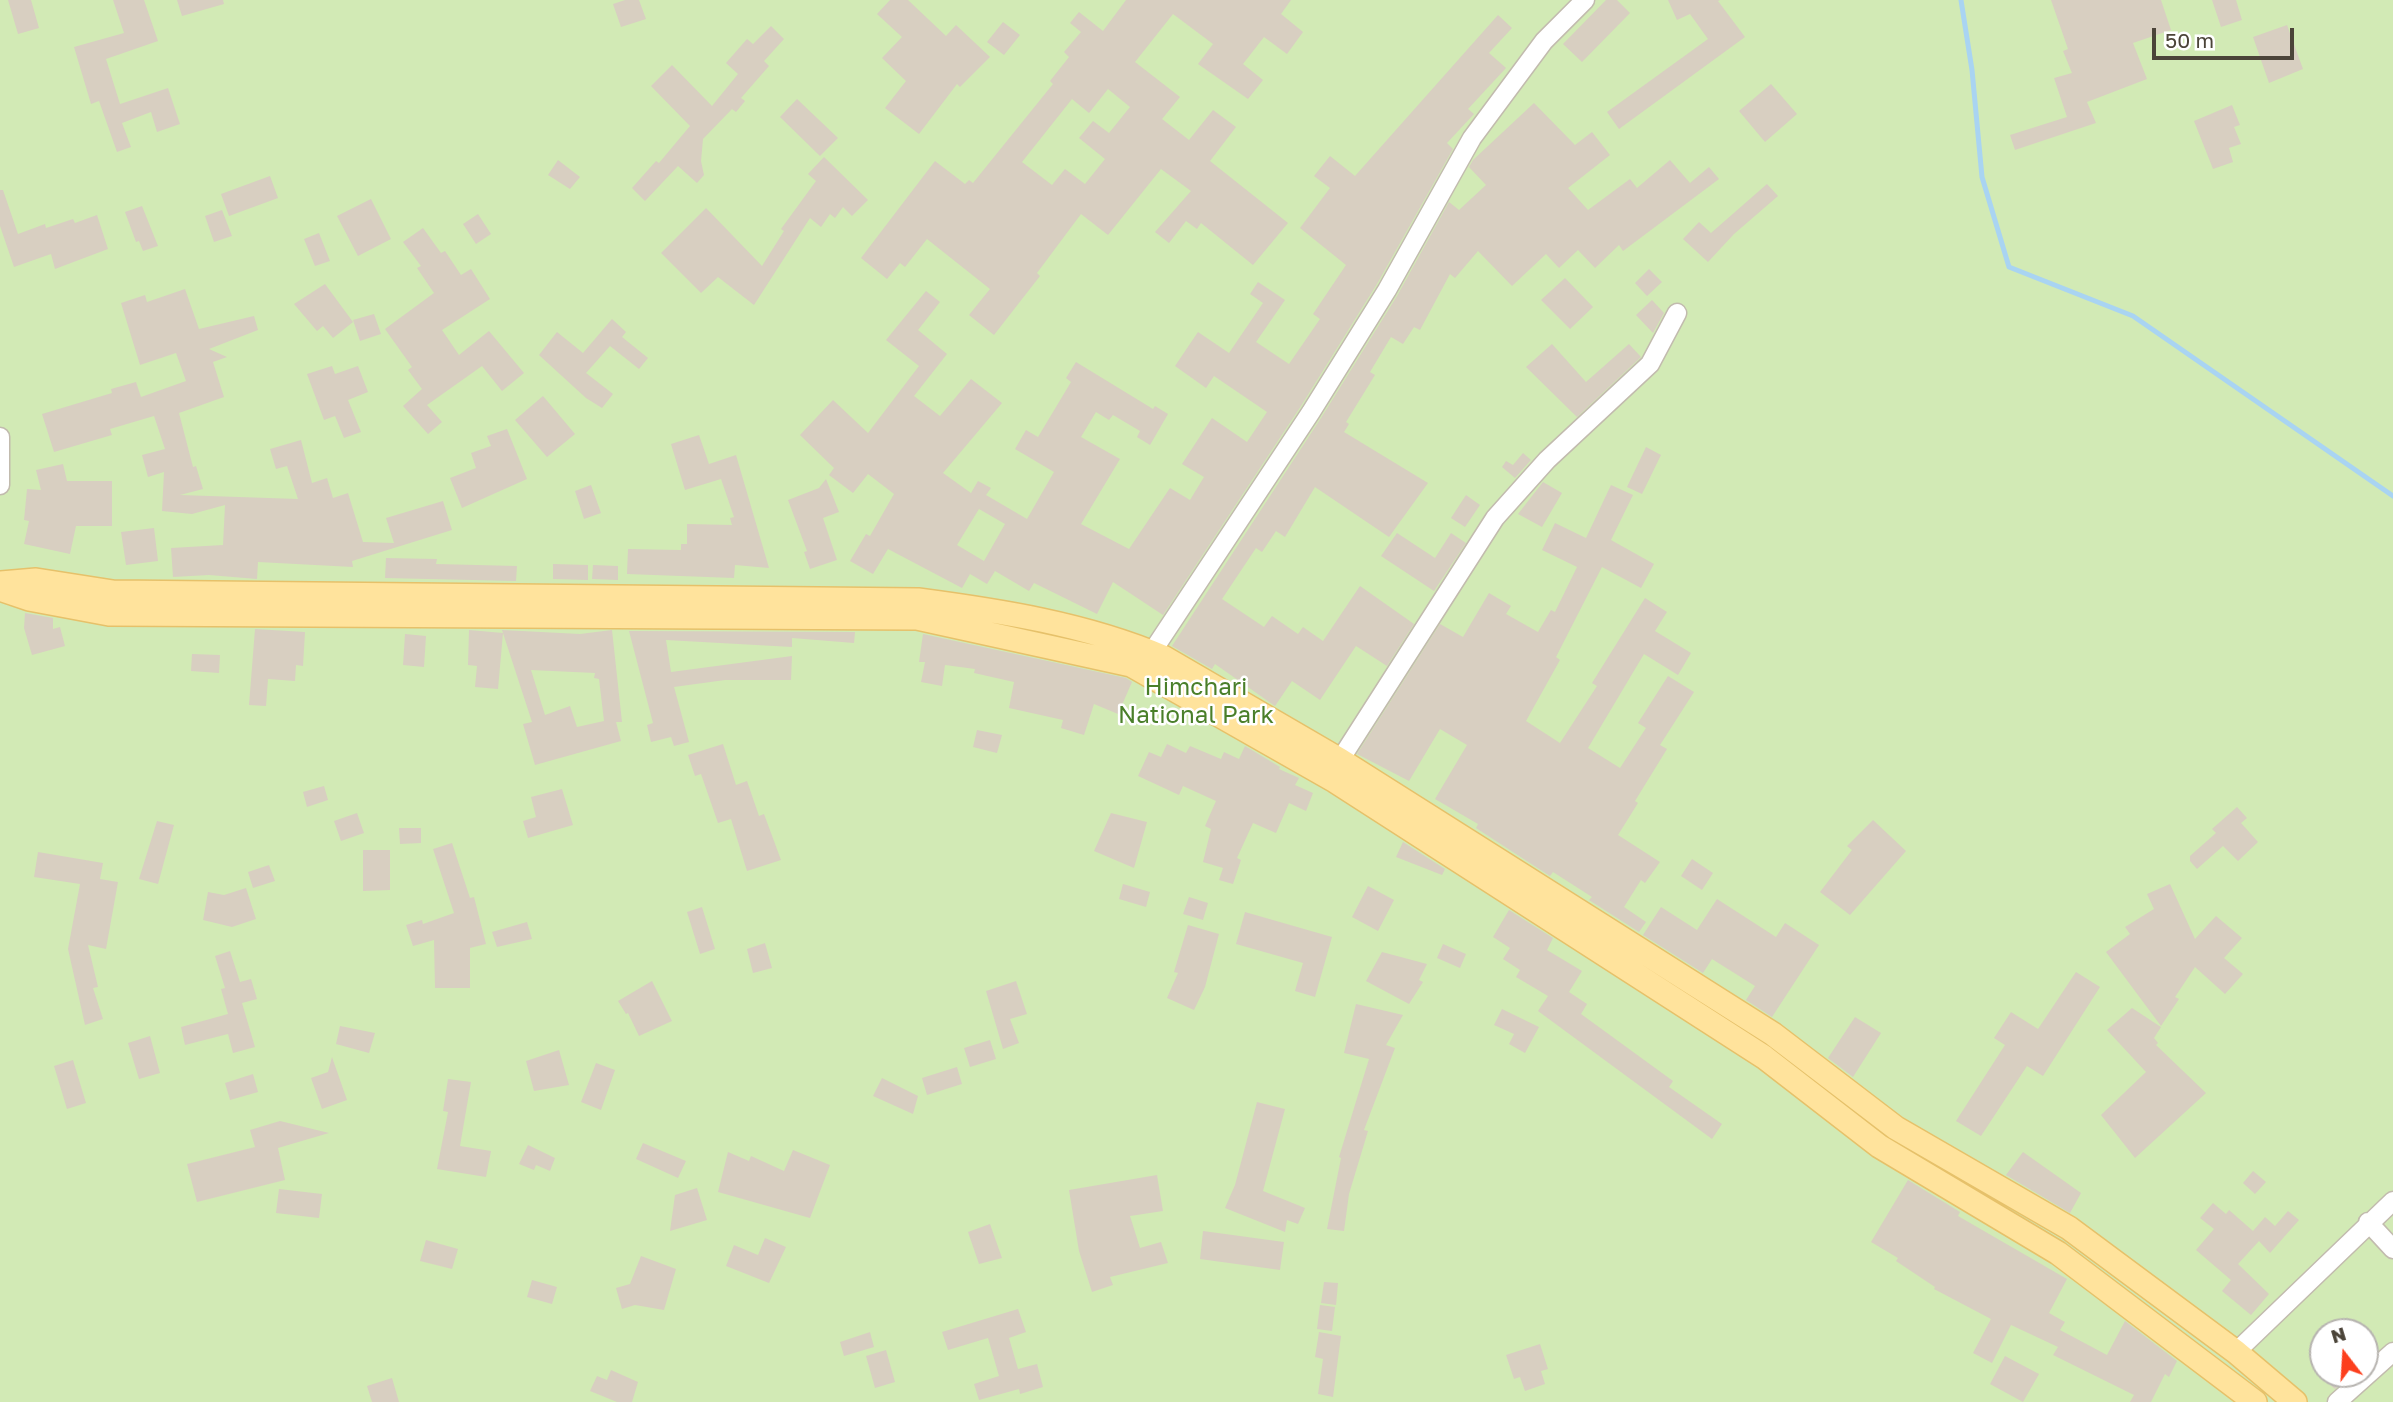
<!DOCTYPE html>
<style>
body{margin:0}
#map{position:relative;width:2393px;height:1402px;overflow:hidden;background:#f6f3ec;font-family:"Golos Text",sans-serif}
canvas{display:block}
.north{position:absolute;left:2309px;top:1318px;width:70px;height:70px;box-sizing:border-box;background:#fff;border:2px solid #b7b4b0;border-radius:50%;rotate:343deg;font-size:19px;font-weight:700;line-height:28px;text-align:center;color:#4b4439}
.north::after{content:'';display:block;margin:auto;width:24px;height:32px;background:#fc3f1d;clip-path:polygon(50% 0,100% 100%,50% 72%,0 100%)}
.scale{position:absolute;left:2152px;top:28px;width:142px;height:32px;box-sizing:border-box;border:4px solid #4b4439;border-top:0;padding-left:9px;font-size:21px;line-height:24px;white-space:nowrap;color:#4b4439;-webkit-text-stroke:5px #fff;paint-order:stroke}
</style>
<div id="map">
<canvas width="2393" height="1402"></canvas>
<div class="north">N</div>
<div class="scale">50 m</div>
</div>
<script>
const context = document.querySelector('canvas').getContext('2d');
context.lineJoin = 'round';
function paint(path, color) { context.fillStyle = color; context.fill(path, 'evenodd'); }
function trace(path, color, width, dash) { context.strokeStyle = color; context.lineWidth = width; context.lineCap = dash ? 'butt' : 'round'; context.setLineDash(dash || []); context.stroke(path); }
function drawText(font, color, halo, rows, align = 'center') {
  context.font = font + ' "Golos Text",sans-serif'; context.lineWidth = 5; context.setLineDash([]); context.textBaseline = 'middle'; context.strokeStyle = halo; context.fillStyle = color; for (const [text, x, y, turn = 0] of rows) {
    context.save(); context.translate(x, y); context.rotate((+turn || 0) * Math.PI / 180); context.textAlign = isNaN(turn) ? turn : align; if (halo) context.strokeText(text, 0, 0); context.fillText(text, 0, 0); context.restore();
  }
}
paint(new Path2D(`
 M 0,0 L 2393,0 L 2393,1402 L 0,1402 ZM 2323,1332 L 2365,1332 L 2365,1374 L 2323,1374 Z`), '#d2eab5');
trace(new Path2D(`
 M 1961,0 L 1972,70 L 1982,177 L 2009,267 L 2133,316 L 2393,496`), '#a9d4f2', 5);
paint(new Path2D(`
 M 8,0 L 31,0 L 39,28 L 18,34 Z
 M 113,0 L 144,0 L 158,41 L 106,59 L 120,104 L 168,88 L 180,124 L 157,132 L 151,112 L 122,123 L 131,147 L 117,152 L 99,101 L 91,104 L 74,47 L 124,33 Z
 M 177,0 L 223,0 L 224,4 L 182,16 Z
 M 625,0 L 639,0 L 646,19 L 621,27 L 613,4 Z
 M 890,0 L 908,0 L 946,36 L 956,25 L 990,57 L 960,87 L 957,84 L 919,134 L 885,108 L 906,81 L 882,58 L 902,37 L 877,14 Z
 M 1126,0 L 1291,0 L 1281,14 L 1303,32 L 1287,54 L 1264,37 L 1243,64 L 1263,80 L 1248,99 L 1198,64 L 1213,44 L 1173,14 L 1135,62 L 1180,97 L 1162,119 L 1189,140 L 1213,110 L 1236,127 L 1210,161 L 1288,223 L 1253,265 L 1201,223 L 1197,229 L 1186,221 L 1169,243 L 1155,232 L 1191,191 L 1161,169 L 1108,235 L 1081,214 L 1037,273 L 1040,276 L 994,335 L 969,315 L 990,289 L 927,239 L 905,267 L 900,263 L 887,279 L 861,258 L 935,161 L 965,184 L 969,180 L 973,183 L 1053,84 L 1050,81 L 1069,57 L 1064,52 L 1081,32 L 1070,23 L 1079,12 L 1103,31 ZM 1108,89 L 1130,107 L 1109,133 L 1093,121 L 1079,138 L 1105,159 L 1085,184 L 1065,169 L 1052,185 L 1022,162 L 1072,99 L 1089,113 Z
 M 1606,0 L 1617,0 L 1630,13 L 1582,62 L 1563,44 Z
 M 1668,0 L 1720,0 L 1718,1 L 1745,37 L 1619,129 L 1607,112 L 1708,39 L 1690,14 L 1677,20 Z
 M 2051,0 L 2161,0 L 2171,30 L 2133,43 L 2147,79 L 2087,102 L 2096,123 L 2015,150 L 2010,135 L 2067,117 L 2054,78 L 2072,73 L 2063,51 L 2068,49 Z
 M 2212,0 L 2236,0 L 2242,20 L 2221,27 Z
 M 1498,15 L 1512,28 L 1489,53 L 1506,68 L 1468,109 L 1474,114 L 1447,143 L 1453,149 L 1377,284 L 1301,406 L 1163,615 L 1113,582 L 1097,614 L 1034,583 L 1029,591 L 995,571 L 987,584 L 970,574 L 962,588 L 888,549 L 873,574 L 850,561 L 866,534 L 870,536 L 894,494 L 868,474 L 853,493 L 829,475 L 834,468 L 800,435 L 833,400 L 868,433 L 919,366 L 886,340 L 926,291 L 940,302 L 918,330 L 947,354 L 914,396 L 940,416 L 971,379 L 1002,403 L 943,473 L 971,493 L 978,481 L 991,488 L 986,495 L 1027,519 L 1054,472 L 1015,449 L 1026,430 L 1038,437 L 1071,382 L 1066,378 L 1076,362 L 1153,409 L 1155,406 L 1168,414 L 1150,445 L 1137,437 L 1140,431 L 1113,415 L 1109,420 L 1096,412 L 1081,437 L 1120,459 L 1081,524 L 1129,549 L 1170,488 L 1190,500 L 1204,477 L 1182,464 L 1212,418 L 1247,442 L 1267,412 L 1214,376 L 1206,388 L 1175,366 L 1198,332 L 1229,353 L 1263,303 L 1250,294 L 1258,282 L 1285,300 L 1256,342 L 1289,364 L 1320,319 L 1313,314 L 1346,265 L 1300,228 L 1330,188 L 1314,176 L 1330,156 L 1355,176 ZM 979,509 L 1005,524 L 984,561 L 957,545 Z
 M 1003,22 L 1020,35 L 1004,55 L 987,42 Z
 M 2287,25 L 2303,69 L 2269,83 L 2253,37 Z
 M 771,26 L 784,39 L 764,61 L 769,66 L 741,98 L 745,101 L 736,112 L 732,109 L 703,139 L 701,161 L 704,175 L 697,183 L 678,166 L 645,201 L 632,188 L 656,161 L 659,163 L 690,126 L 651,86 L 672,65 L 712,106 L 738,74 L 726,63 L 747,39 L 753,44 Z
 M 1771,84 L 1797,114 L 1765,142 L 1739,111 Z
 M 797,99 L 838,138 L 820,156 L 780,117 Z
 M 1534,103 L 1575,145 L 1592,132 L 1610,155 L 1568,188 L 1588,210 L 1630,179 L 1637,188 L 1670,160 L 1690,183 L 1709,167 L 1719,179 L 1623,251 L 1619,245 L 1595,268 L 1578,250 L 1559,268 L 1546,254 L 1512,286 L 1478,251 L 1455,278 L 1450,274 L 1420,330 L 1414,327 L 1403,344 L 1391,337 L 1370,372 L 1375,375 L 1346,422 L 1349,424 L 1344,432 L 1428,483 L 1389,537 L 1315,487 L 1285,537 L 1276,531 L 1262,552 L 1256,548 L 1222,599 L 1264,627 L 1272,616 L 1298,634 L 1303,627 L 1323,641 L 1360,586 L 1414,624 L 1387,666 L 1356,646 L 1320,700 L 1292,681 L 1275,706 L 1215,664 L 1212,669 L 1172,646 L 1321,418 L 1397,296 L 1449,202 L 1459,210 L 1486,185 L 1469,167 L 1473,160 Z
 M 2232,105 L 2240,125 L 2234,127 L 2241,144 L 2229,148 L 2233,162 L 2213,169 L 2194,121 Z
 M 824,157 L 868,200 L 852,216 L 843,207 L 835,218 L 830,214 L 821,227 L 810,218 L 754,305 L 718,277 L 701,293 L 661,253 L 706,208 L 762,266 L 784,231 L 781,229 L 816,181 L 808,174 Z
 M 558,160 L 580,177 L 570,189 L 548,175 Z
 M 270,176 L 278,198 L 229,216 L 221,194 Z
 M 1767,184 L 1778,196 L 1734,234 L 1708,262 L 1683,239 L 1699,222 L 1711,233 Z
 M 0,190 L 3,190 L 18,234 L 45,224 L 46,228 L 73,219 L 75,223 L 97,215 L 108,249 L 55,269 L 51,254 L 14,267 L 0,226 Z
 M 371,199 L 391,239 L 358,256 L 337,216 Z
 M 142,206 L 158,246 L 143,251 L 139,241 L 136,242 L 125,212 Z
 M 222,210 L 232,236 L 214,242 L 205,216 Z
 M 478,214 L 491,234 L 476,244 L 463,224 Z
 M 423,228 L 441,253 L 445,251 L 461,275 L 471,269 L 490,299 L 442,330 L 459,355 L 489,331 L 524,373 L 502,391 L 482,366 L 427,405 L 442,422 L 428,434 L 403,406 L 422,389 L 408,370 L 412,367 L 385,329 L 434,293 L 417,268 L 421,266 L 403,242 Z
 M 319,233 L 330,261 L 315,266 L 304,239 Z
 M 1649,269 L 1662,282 L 1647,296 L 1635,283 Z
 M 1565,278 L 1593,307 L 1570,329 L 1541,300 Z
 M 325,284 L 353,322 L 333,338 L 323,326 L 317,331 L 294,304 Z
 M 185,289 L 199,329 L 254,316 L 258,330 L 209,349 L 227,357 L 213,362 L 224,397 L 179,413 L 193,467 L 196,466 L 203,489 L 180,495 L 298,499 L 287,466 L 276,469 L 270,449 L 301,440 L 312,483 L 327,478 L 333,498 L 348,493 L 363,542 L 394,543 L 386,518 L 443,501 L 452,530 L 352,561 L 353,567 L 258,562 L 257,579 L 209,575 L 173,577 L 171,548 L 223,545 L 225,505 L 192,514 L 162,511 L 164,472 L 148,477 L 142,455 L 165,449 L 154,416 L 110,429 L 112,435 L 54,452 L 42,414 L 112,393 L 111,389 L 136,382 L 141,397 L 186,381 L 176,353 L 140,365 L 121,303 L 145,295 L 147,302 Z
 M 1652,300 L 1664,313 L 1653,333 L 1636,315 Z
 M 374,314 L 381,334 L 360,341 L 353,320 Z
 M 612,319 L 626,332 L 622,337 L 648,358 L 639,369 L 610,346 L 586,373 L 613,394 L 602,408 L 586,398 L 539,355 L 557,332 L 583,353 Z
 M 1552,344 L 1586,382 L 1629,344 L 1641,357 L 1577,417 L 1526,367 Z
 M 332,366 L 335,374 L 358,366 L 368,392 L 348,400 L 361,432 L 344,438 L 335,416 L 324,420 L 307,374 Z
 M 543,396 L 575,434 L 547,457 L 515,420 Z
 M 507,429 L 527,479 L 462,508 L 450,478 L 476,468 L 471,453 L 491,446 L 487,436 Z
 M 699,435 L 709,464 L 736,455 L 769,568 L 735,565 L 734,578 L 627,574 L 628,549 L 681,550 L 681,544 L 687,544 L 687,524 L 732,525 L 730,518 L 734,517 L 721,479 L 685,490 L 671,444 Z
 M 1646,447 L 1661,455 L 1642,494 L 1627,487 Z
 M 1523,453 L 1531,460 L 1515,478 L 1502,467 L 1506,461 L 1513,465 Z
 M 63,464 L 67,481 L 112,481 L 112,526 L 76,526 L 70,554 L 24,544 L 29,521 L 24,520 L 27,489 L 41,490 L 36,470 Z
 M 826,479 L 839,512 L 823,518 L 837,560 L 810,569 L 804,552 L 807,551 L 788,500 L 819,488 Z
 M 1543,482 L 1562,493 L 1542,527 L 1518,514 Z
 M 591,485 L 601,513 L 584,519 L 575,491 Z
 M 1611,485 L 1633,495 L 1611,540 L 1654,564 L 1641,588 L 1602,567 L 1556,657 L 1560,660 L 1526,721 L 1560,743 L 1597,686 L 1592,683 L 1645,598 L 1667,612 L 1655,631 L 1691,653 L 1678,675 L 1644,654 L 1588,748 L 1620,768 L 1646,728 L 1638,723 L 1668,676 L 1694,692 L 1660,745 L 1667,749 L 1635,801 L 1638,803 L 1618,835 L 1660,862 L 1645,883 L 1641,880 L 1624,907 L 1646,922 L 1639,932 L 1589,900 L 1592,897 L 1553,872 L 1550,876 L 1476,828 L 1478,824 L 1435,799 L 1467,745 L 1440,729 L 1409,781 L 1357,754 L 1440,624 L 1463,637 L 1489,593 L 1511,606 L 1506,614 L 1538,632 L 1551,610 L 1555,612 L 1577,567 L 1542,550 L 1555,523 L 1586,538 Z
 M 1466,495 L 1480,505 L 1465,527 L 1451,518 Z
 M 154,528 L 158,561 L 126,565 L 121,532 Z
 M 1397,533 L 1435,558 L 1451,533 L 1466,543 L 1434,591 L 1381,556 Z
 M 386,558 L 437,559 L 436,564 L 517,566 L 516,581 L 385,578 Z
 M 553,564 L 588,565 L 588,580 L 553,579 Z
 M 593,565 L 618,566 L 618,580 L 592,579 Z
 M 25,613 L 53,618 L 53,629 L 60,627 L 65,646 L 32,655 L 24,628 Z
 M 255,629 L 305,632 L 303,666 L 296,665 L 295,681 L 268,679 L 266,706 L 249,705 Z
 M 469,630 L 503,633 L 498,689 L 475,687 L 477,666 L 468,665 Z
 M 502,630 L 580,634 L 612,630 L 622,722 L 616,722 L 621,741 L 535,765 L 523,724 L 532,722 ZM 531,670 L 595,673 L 594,678 L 599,679 L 604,721 L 577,727 L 570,706 L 545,715 Z
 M 629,631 L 855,632 L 854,643 L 792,638 L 792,647 L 666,640 L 671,672 L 792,656 L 791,680 L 725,680 L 674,687 L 689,742 L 674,746 L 671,737 L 651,742 L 647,725 L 653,723 Z
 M 405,634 L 426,636 L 424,667 L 403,665 Z
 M 923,634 L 1126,678 L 1132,682 L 1118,714 L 1094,704 L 1084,735 L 1061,728 L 1063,720 L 1009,708 L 1014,682 L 974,673 L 975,669 L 945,665 L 942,686 L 921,682 L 925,662 L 919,662 Z
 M 192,654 L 220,655 L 219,673 L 191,671 Z
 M 977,730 L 1002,735 L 997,753 L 973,747 Z
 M 723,744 L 736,785 L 747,781 L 759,816 L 764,814 L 781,860 L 747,871 L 731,819 L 718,823 L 701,774 L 695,776 L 688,755 Z
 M 1167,744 L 1186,753 L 1190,746 L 1221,759 L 1224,752 L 1239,759 L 1245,746 L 1280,767 L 1279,769 L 1299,778 L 1295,785 L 1313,793 L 1306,811 L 1289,803 L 1276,833 L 1253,823 L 1237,858 L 1241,860 L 1233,884 L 1219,880 L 1223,868 L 1203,862 L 1211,829 L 1205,826 L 1216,801 L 1183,786 L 1179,795 L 1138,776 L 1149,752 L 1161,757 Z
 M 324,786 L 328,800 L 307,807 L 303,792 Z
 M 562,789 L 573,825 L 528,838 L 523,821 L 536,817 L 531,797 Z
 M 2237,807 L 2247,818 L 2241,823 L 2258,842 L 2238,861 L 2223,846 L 2197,869 L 2190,861 L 2190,856 L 2216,833 L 2212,829 Z
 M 357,813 L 364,833 L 341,841 L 334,821 Z
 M 1111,813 L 1147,822 L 1134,868 L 1094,851 Z
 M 1873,820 L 1906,851 L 1850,915 L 1820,892 L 1852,850 L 1847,846 Z
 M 157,821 L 174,825 L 158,884 L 139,879 Z
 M 399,828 L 421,828 L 421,843 L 400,844 Z
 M 1403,842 L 1445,869 L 1442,875 L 1396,857 Z
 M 452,843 L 470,898 L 474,897 L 486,944 L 470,948 L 470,988 L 435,988 L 434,940 L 413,946 L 406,925 L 422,920 L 423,924 L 454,913 L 433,849 Z
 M 363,850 L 390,850 L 390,890 L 363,891 Z
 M 38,852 L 103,863 L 100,879 L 118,882 L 106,949 L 88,945 L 98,987 L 93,988 L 103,1019 L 85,1025 L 68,949 L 80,884 L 34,877 Z
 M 1692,859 L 1713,873 L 1702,890 L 1681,876 Z
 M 269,865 L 275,881 L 253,888 L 248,872 Z
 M 1123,884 L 1150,892 L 1146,907 L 1119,899 Z
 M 2170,884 L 2195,939 L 2216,916 L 2242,938 L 2224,958 L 2243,974 L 2225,994 L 2195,967 L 2175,997 L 2179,999 L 2161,1026 L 2106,952 L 2130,934 L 2125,927 L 2154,909 L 2147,894 Z
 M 1368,886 L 1394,900 L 1378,931 L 1352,917 Z
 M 246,888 L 256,919 L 232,927 L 203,920 L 208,892 L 224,895 Z
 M 1189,897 L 1208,903 L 1203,920 L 1183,914 Z
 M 1717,899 L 1776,937 L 1785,923 L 1819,945 L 1772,1017 L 1746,1000 L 1755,986 L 1712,959 L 1703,973 L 1643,935 L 1661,907 L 1697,930 Z
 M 702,907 L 715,949 L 700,954 L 687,912 Z
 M 1509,910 L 1553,938 L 1547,950 L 1582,971 L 1569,992 L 1587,1004 L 1581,1014 L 1673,1081 L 1669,1087 L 1722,1124 L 1712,1139 L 1538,1011 L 1548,996 L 1516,977 L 1520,970 L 1503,959 L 1510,948 L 1493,937 Z
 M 1245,912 L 1332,937 L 1315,997 L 1295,991 L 1303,963 L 1236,944 Z
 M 527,922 L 532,939 L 497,947 L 492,932 Z
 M 1188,925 L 1219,934 L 1205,987 L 1194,1010 L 1167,998 L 1178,973 L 1174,972 Z
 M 765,943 L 772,968 L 753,973 L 747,949 Z
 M 1443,944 L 1466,954 L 1460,968 L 1437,958 Z
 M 230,951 L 240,982 L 251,979 L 257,999 L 242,1003 L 255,1047 L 233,1053 L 228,1034 L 185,1045 L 181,1027 L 228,1014 L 221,989 L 225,988 L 215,956 Z
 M 1382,952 L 1427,964 L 1419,980 L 1423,982 L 1409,1004 L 1366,981 Z
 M 2076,972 L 2100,987 L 2043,1076 L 2027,1066 L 1981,1136 L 1956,1121 L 2005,1045 L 1994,1038 L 2011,1012 L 2038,1029 Z
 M 652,981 L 672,1021 L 639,1036 L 628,1013 L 626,1014 L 618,1001 Z
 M 1016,981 L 1027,1014 L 1010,1019 L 1019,1043 L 1003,1049 L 986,991 Z
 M 1356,1004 L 1403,1015 L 1386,1045 L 1395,1048 L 1364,1130 L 1368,1131 L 1349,1194 L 1344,1231 L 1327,1229 L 1341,1158 L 1339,1157 L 1369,1059 L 1344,1053 Z
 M 2132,1008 L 2161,1027 L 2154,1038 L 2158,1043 L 2156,1045 L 2206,1093 L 2135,1158 L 2101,1115 L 2146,1072 L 2107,1030 Z
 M 1502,1009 L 1539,1027 L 1525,1053 L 1509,1044 L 1514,1034 L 1494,1025 Z
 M 1855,1017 L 1881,1033 L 1853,1077 L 1828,1058 Z
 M 340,1026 L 375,1033 L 369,1053 L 336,1044 Z
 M 150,1036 L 160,1073 L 139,1079 L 128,1043 Z
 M 990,1040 L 996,1059 L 970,1067 L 964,1048 Z
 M 559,1050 L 569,1085 L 534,1091 L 526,1061 Z
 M 332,1057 L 347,1100 L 322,1109 L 311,1078 L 328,1072 Z
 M 73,1060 L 86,1103 L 67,1109 L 54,1066 Z
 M 596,1063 L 615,1070 L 601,1110 L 581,1102 Z
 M 957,1067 L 962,1084 L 927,1095 L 922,1078 Z
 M 253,1074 L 258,1092 L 230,1100 L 225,1083 Z
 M 882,1078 L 918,1096 L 913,1114 L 873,1096 Z
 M 448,1079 L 471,1082 L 460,1146 L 491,1151 L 486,1177 L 437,1169 L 448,1112 L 443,1111 Z
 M 1257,1102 L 1285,1109 L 1263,1191 L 1305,1208 L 1298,1224 L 1287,1220 L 1285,1232 L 1225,1208 L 1235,1185 Z
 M 280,1121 L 329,1133 L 278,1148 L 285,1180 L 197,1202 L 187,1164 L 255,1147 L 250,1130 Z
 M 643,1143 L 686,1161 L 678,1178 L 636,1159 Z
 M 528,1145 L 555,1158 L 550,1171 L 536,1165 L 534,1170 L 519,1164 Z
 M 793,1150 L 830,1165 L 810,1218 L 718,1192 L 728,1152 L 749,1161 L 751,1156 L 784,1171 Z
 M 2023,1152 L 2081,1193 L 2070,1213 L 2006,1175 Z
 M 2253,1171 L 2266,1182 L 2255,1194 L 2243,1183 Z
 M 1157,1175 L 1163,1211 L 1130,1216 L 1140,1248 L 1161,1242 L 1168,1263 L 1110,1277 L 1113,1285 L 1092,1292 L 1079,1251 L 1069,1190 Z
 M 1908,1180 L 1960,1212 L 1958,1216 L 2067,1279 L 2049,1313 L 2065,1322 L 2060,1330 L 2107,1355 L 2125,1321 L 2177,1361 L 2169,1377 L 2165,1374 L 2151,1402 L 2130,1402 L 2134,1395 L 2053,1355 L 2058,1347 L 2011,1325 L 1992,1363 L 1973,1353 L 1991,1319 L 1934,1289 L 1935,1287 L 1896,1261 L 1898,1258 L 1871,1242 Z
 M 697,1188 L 707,1220 L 670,1231 L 675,1195 Z
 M 279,1189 L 322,1194 L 319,1218 L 276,1213 Z
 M 2213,1203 L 2226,1214 L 2229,1210 L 2253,1231 L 2265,1217 L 2275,1226 L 2288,1211 L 2299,1220 L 2270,1253 L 2259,1241 L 2238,1264 L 2269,1294 L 2251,1315 L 2222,1291 L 2231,1280 L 2196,1250 L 2214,1229 L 2200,1218 Z
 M 990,1224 L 1002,1258 L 979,1264 L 968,1232 Z
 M 1203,1231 L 1284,1242 L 1280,1270 L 1200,1259 Z
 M 765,1238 L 786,1247 L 769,1283 L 726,1266 L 734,1245 L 758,1255 Z
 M 426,1240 L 458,1249 L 452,1269 L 420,1261 Z
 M 641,1256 L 676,1269 L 664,1310 L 635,1305 L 622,1309 L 616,1288 L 630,1284 Z
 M 532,1280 L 557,1287 L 552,1304 L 527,1297 Z
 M 1324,1282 L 1338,1283 L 1336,1305 L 1321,1303 Z
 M 1320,1305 L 1335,1307 L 1332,1331 L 1317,1329 Z
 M 1018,1309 L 1026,1332 L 1009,1338 L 1018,1369 L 1037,1364 L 1043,1387 L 1020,1394 L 1019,1389 L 979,1400 L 974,1384 L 999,1376 L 988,1338 L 948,1350 L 942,1332 Z
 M 870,1332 L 874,1347 L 844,1356 L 840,1342 Z
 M 1319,1332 L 1341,1336 L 1333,1397 L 1318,1394 L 1323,1359 L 1315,1357 Z
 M 1540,1344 L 1548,1369 L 1541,1371 L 1545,1384 L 1525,1391 L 1520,1377 L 1514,1379 L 1506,1355 Z
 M 886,1350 L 895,1382 L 875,1388 L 866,1356 Z
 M 2005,1356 L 2039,1374 L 2023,1402 L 1990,1384 Z
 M 611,1370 L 638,1382 L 632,1402 L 617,1402 L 590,1391 L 597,1376 L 607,1380 Z
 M 2318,1374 L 2351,1374 L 2335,1389 Z
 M 392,1378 L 399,1402 L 372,1402 L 367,1386 Z`), '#d8cfc1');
const minor = new Path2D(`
 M 0,437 L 0,485
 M 1152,652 L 1311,412 L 1387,290 L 1472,138 L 1544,41 L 1585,0
 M 1340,760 L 1495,518 L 1547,460 L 1650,364 L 1677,313
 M 2368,1222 L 2393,1249
 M 2236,1352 L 2393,1201
 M 2337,1402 L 2393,1352`);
const major = new Path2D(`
 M 0,583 L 36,580 L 113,592 L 918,600 C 1001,611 1085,624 1163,657 L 1340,760 L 1773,1034 L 1896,1128 L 2069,1228 L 2236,1352 L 2295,1402
 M 0,589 L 29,599 L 109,614 L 917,618 L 1131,665 L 1335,781 L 1764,1057 L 1879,1146 L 2058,1253 L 2255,1402`);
trace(minor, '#c2bbae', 21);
trace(major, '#e6c16a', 26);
trace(minor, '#fff', 18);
trace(major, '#ffe39c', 23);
drawText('24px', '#4a7f2a', '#fff', [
 ["Himchari",1196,687],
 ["National Park",1196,715]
]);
</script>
